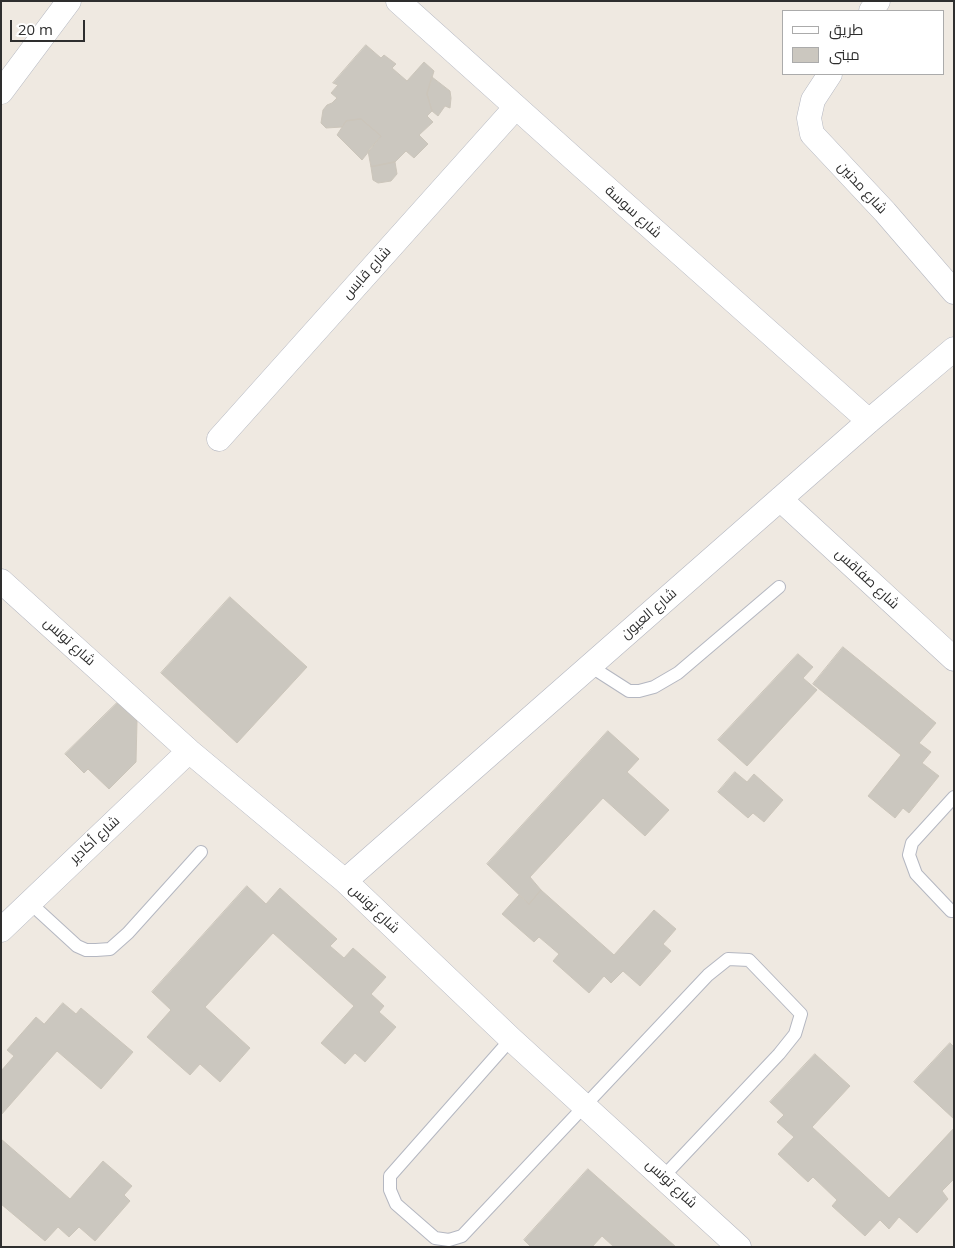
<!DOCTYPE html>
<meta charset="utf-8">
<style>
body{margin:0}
#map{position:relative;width:955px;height:1248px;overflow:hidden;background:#efe9e1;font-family:"Open Sans",Cairo,sans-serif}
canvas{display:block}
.frame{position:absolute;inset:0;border:2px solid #2e2e2e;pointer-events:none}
.legend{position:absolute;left:782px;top:10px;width:162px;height:65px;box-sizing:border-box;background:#fff;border:1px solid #ababab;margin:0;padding:6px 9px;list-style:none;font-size:15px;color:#2e2e2e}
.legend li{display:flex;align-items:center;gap:10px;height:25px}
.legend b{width:25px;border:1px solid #ababab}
.scale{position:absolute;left:10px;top:20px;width:75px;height:22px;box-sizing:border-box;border:2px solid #2e2e2e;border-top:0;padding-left:6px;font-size:15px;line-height:18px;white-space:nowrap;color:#2e2e2e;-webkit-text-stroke:4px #fff;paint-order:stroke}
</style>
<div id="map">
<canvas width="955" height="1248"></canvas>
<div class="frame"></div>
<ul class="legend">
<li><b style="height:6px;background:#fff"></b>طريق</li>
<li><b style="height:14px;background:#cbc7bf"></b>مبنى</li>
</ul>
<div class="scale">20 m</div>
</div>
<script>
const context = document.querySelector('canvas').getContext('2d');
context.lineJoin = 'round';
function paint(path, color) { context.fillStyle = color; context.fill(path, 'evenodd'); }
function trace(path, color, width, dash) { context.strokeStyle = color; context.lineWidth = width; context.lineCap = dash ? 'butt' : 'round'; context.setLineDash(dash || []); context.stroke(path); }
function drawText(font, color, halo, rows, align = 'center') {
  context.font = font + ' "Open Sans",Cairo,sans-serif'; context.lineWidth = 4.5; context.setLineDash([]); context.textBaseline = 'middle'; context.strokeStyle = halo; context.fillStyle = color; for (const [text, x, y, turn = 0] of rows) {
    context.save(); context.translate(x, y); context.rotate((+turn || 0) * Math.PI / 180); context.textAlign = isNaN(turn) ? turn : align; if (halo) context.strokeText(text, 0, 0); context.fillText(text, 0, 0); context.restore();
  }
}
const building = new Path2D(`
 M 366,45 L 381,58 L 384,55 L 396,64 L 392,68 L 407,81 L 424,62 L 434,71 L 427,94 L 432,111 L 427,116 L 433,122 L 419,135 L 428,144 L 414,158 L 406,151 L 395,162 L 371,167 L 368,151 L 381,136 L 361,119 L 346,121 L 342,127 L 326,128 L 321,123 L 323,110 L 327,105 L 332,103 L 337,98 L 331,93 L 338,85 L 333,83 Z
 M 432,77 L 450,91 L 451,98 L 450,108 L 445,106 L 438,116 L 432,111 L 427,94 Z
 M 361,119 L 381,136 L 362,160 L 337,135 L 346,121 Z
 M 395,162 L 397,174 L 391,181 L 378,183 L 373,180 L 371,167 Z
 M 230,597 L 307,667 L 237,743 L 161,673 Z
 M 843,647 L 936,723 L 919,743 L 931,752 L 922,763 L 939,776 L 909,813 L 903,808 L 895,818 L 868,796 L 901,755 L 813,684 Z
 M 798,654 L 813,667 L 803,678 L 817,690 L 747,766 L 718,740 Z
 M 118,702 L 137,721 L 136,762 L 109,789 L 88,769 L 84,773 L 65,754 Z
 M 608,731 L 639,759 L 627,772 L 669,810 L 645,836 L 603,798 L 530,877 L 541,890 L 529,904 L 487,864 Z
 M 735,772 L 747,782 L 754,774 L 783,800 L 764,822 L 753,813 L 748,818 L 718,792 Z
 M 247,886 L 266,904 L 280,888 L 337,939 L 330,946 L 344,958 L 353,948 L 386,977 L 371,994 L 384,1006 L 379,1012 L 396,1027 L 365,1062 L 355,1053 L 345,1064 L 321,1043 L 354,1006 L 273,933 L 205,1007 L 250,1048 L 220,1082 L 200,1064 L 190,1075 L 147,1037 L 171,1010 L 152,992 Z
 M 541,890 L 614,955 L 654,910 L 676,929 L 663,944 L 671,951 L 640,986 L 623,971 L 611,983 L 604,976 L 589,993 L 553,961 L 559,954 L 539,937 L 534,942 L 502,914 L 519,895 L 529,904 Z
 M 63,1003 L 76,1014 L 81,1008 L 133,1052 L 101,1089 L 57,1051 L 1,1115 L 1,1071 L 14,1056 L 7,1050 L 36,1017 L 44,1024 Z
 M 950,1043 L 954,1047 L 954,1119 L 914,1082 Z
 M 815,1054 L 850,1086 L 812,1127 L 889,1198 L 954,1128 L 954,1179 L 942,1191 L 948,1199 L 917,1233 L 899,1217 L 889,1229 L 880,1220 L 865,1236 L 832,1206 L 837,1200 L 813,1177 L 808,1182 L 778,1154 L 794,1137 L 777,1122 L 784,1115 L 770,1102 Z
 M 1,1139 L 70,1199 L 103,1161 L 132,1186 L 124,1195 L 130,1201 L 95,1241 L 79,1227 L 69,1237 L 58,1227 L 45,1241 L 1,1204 Z
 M 588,1169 L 676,1247 L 614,1247 L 602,1236 L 592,1247 L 531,1247 L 524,1240 Z`);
paint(building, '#cbc7bf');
trace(building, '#cbc5ba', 1);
const service = new Path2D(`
 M 590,666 L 629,691 L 639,691 L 654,687 L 678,673 L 779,587
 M 954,797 L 912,843 L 909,855 L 916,874 L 951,911 L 954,911
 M 29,902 L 77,946 L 86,950 L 96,950 L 110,949 L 128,933 L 201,852
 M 511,1039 L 390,1176 L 390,1190 L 396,1204 L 435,1238 L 449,1240 L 462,1236 L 708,975 L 728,959 L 749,960 L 801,1014 L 795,1034 L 779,1054 L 663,1177`);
const minor = new Path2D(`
 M 398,1 L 584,168 L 869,421
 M 871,11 L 878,1
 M 830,74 L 813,100 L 809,118 L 812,134 L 885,212 L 954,292
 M 1,92 L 69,1
 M 219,439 L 516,107
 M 780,499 L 954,659
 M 1,581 L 189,751 L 345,881 L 511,1039 L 739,1247
 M 345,881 L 869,421 L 954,349
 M 1,930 L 189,751`);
trace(service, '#b4b7c1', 14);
trace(minor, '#b4b7c1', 25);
trace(service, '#fff', 12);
trace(minor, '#fff', 24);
drawText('14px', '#2e2e2e', '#fff', [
 ["شارع مدنين",862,188,47],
 ["شارع سوسة",633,212,42],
 ["شارع قابس",367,273,-48],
 ["شارع صفاقس",867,579,43],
 ["شارع العيون",649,614,-41],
 ["شارع تونس",69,642,42],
 ["شارع أكادير",95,840,-43],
 ["شارع تونس",374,909,44],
 ["شارع تونس",671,1184,43]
]);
</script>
